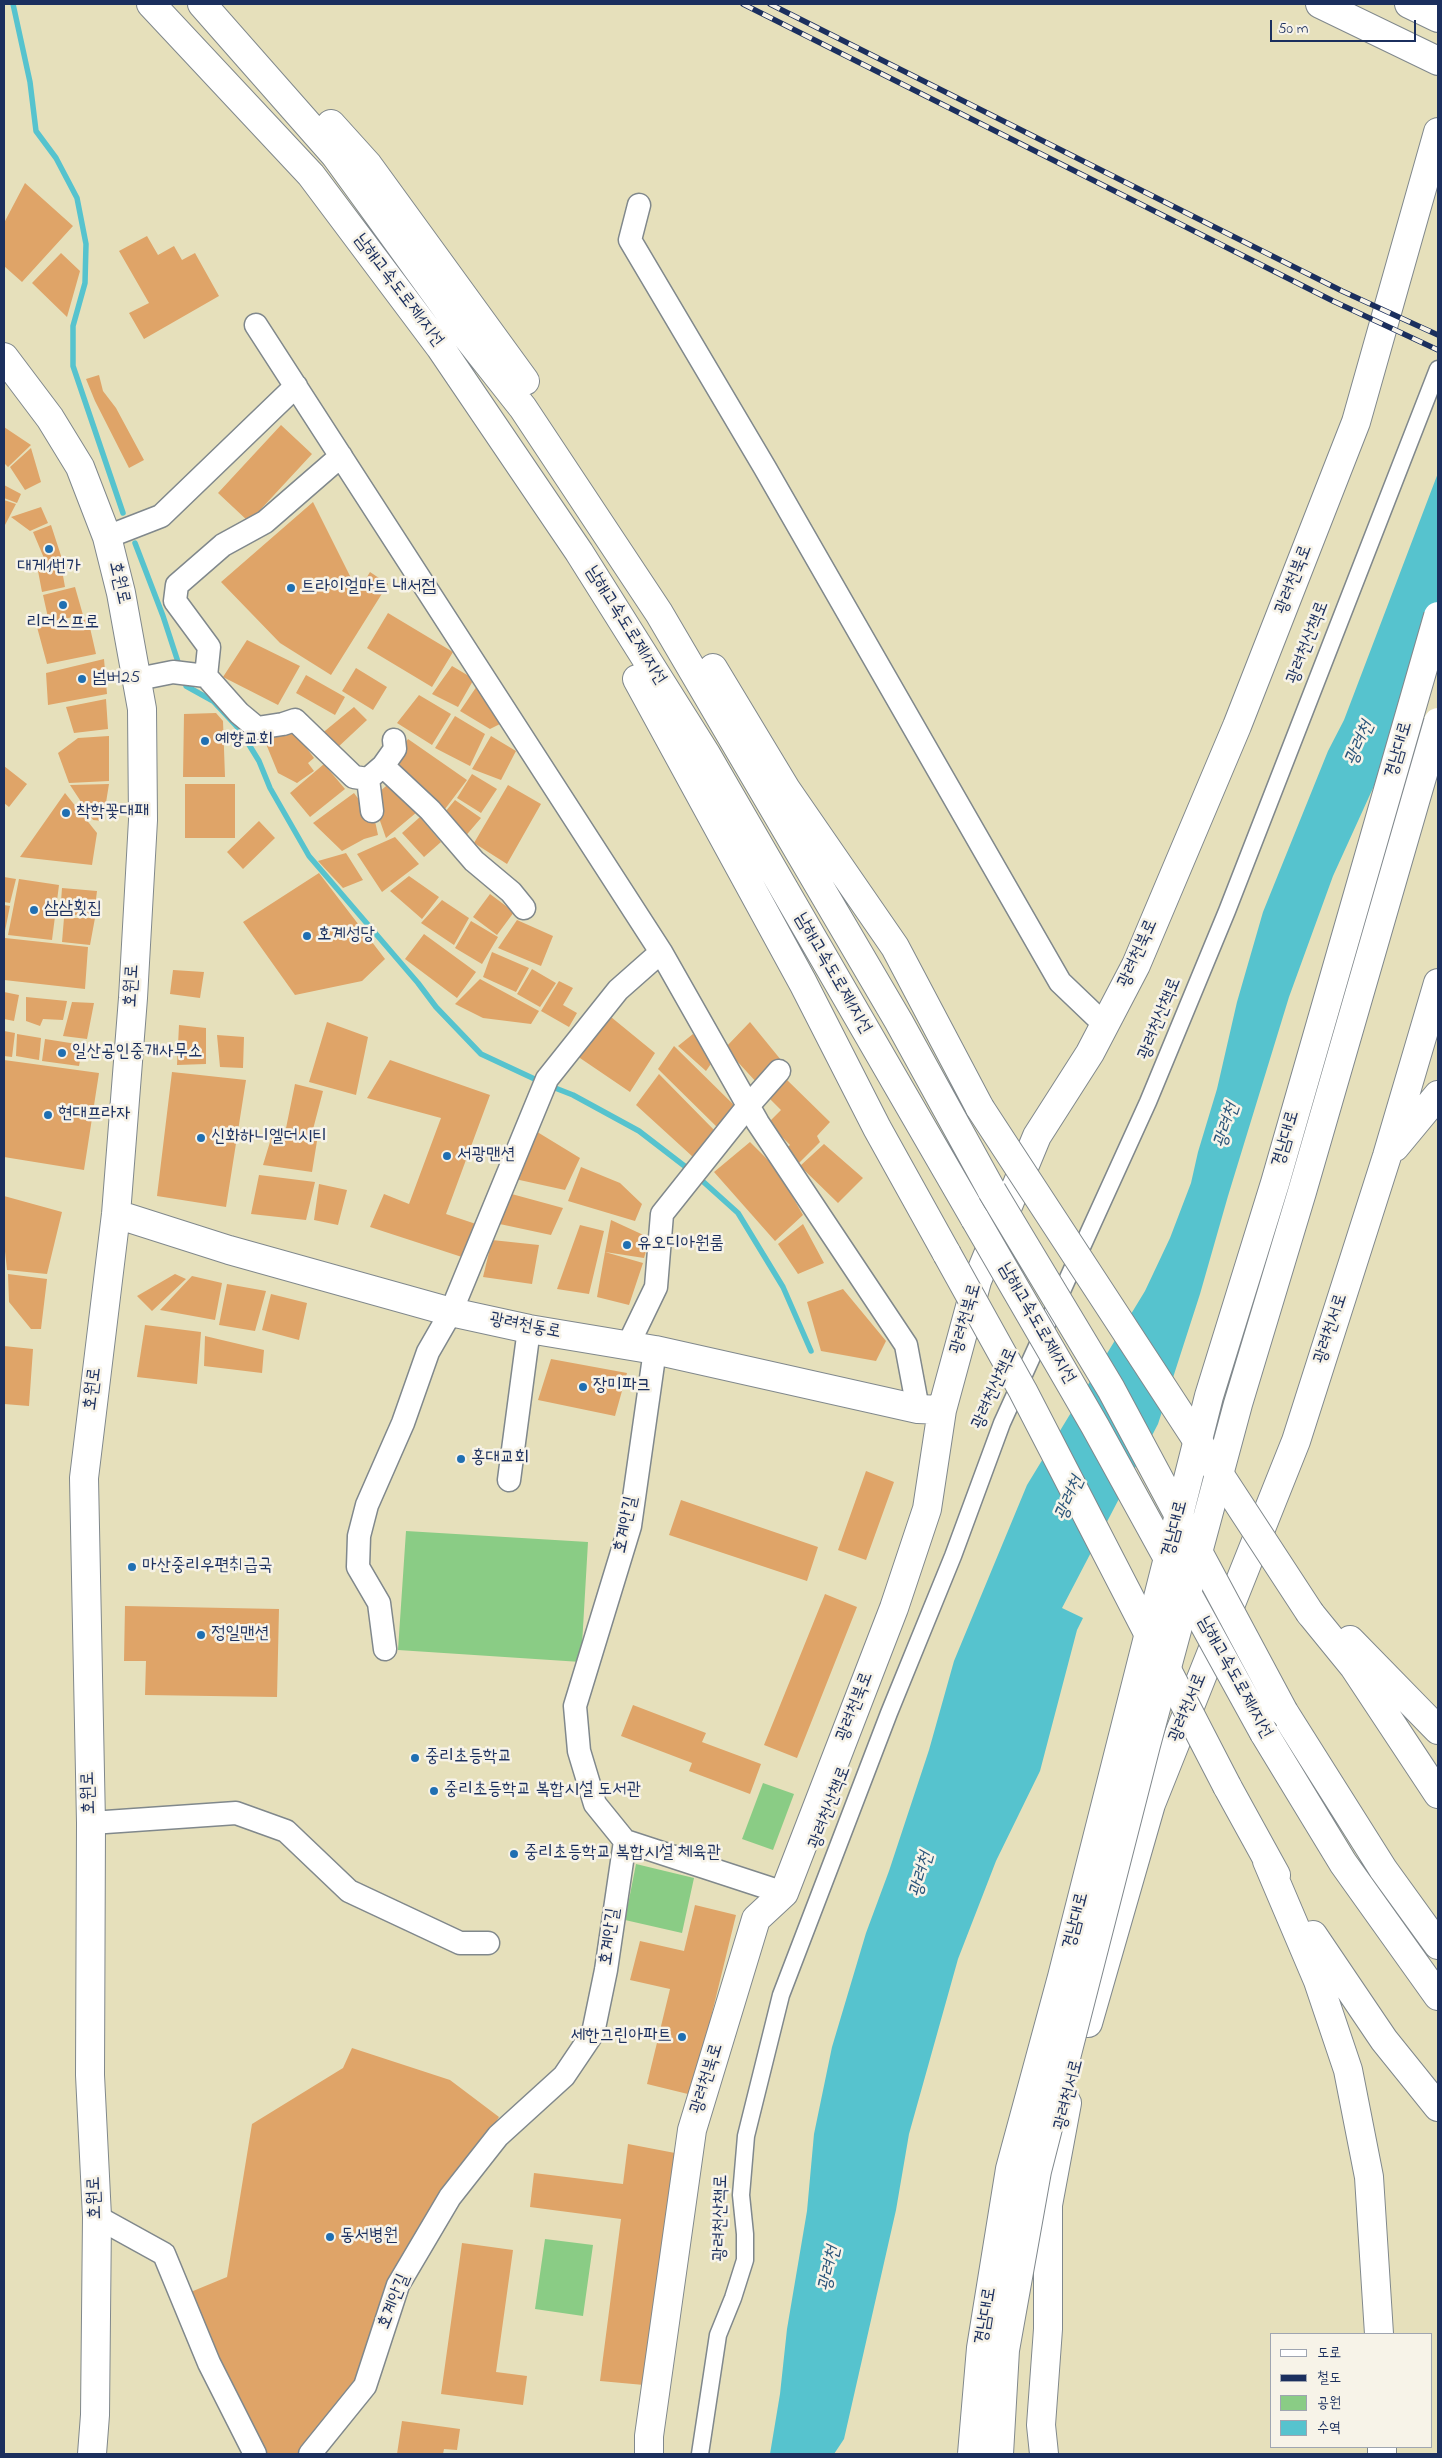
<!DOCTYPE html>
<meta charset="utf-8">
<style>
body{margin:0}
#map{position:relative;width:1442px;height:2458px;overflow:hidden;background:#e6e0bb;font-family:"Indie Flower","Poor Story",sans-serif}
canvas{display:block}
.frame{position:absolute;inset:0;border:5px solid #1b2f5e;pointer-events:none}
.legend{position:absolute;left:1270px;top:2333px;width:162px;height:115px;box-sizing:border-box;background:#f7f3e8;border:1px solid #9fa5b1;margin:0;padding:6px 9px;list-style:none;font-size:15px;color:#1b2f5e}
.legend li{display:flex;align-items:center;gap:10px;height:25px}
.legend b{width:25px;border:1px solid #9fa5b1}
.scale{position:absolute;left:1270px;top:20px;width:146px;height:22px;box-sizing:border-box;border:2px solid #1b2f5e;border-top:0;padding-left:6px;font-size:15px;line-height:18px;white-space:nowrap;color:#1b2f5e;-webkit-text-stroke:4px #f7f3e8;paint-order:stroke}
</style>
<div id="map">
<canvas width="1442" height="2458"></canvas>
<div class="frame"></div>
<ul class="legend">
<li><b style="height:6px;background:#fff"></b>도로</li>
<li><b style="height:6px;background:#1b2f5e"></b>철도</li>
<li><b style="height:14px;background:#8acc85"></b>공원</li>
<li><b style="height:14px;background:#56c3ce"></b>수역</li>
</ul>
<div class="scale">50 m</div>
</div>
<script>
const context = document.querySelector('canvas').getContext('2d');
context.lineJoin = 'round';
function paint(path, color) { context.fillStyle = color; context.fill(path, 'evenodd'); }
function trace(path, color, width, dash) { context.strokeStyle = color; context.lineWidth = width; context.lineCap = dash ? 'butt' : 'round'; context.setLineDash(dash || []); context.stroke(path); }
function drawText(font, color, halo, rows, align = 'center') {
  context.font = font + ' "Indie Flower","Poor Story",sans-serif'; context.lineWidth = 5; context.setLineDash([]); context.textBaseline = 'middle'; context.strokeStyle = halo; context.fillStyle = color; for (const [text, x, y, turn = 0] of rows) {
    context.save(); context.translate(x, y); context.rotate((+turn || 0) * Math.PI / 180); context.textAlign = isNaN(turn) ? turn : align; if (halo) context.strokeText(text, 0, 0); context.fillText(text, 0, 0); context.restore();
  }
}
paint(new Path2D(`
 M 406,1531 L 588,1542 L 581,1662 L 398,1650 Z
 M 763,1783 L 794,1794 L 773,1850 L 742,1839 Z
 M 636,1864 L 694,1878 L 682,1933 L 625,1920 Z
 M 545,2239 L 593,2245 L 583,2316 L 535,2309 Z`), '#8acc85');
paint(new Path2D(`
 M 1438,473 L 1438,645 L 1333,876 L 1289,997 L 1228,1196 L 1200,1294 L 1158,1424 L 1062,1608 L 1083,1618 L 1077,1630 L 1040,1771 L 996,1861 L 958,1959 L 909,2134 L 896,2210 L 844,2439 L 834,2454 L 770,2454 L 780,2394 L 787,2329 L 807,2211 L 814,2134 L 832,2047 L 866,1933 L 889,1871 L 929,1750 L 954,1661 L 1027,1485 L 1145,1291 L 1170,1238 L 1191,1183 L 1198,1152 L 1217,1089 L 1237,1002 L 1263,912 L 1328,751 L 1344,720 Z`), '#56c3ce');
trace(new Path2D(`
 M 13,4 L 30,82 L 36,131 L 56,158 L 77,198 L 86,244 L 85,283 L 73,326 L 73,366 L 123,513
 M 135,543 L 163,616 L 180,668
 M 184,679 L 186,686 L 213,701 L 240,730 L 259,761 L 270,788 L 309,856 L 418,983 L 436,1007 L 481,1054 L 541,1082
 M 550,1086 L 573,1095 L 639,1131 L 691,1171
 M 698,1177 L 738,1213 L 783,1287 L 811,1351`), '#56c3ce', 5.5);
paint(new Path2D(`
 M 25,183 L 73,226 L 22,282 L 4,266 L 4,223 Z
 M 147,236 L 158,255 L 174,246 L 182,260 L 195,253 L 219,296 L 144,339 L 129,313 L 149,303 L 119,251 Z
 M 61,253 L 80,271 L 67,317 L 32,283 Z
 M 99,375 L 103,391 L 116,408 L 144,460 L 129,468 L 95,401 L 86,379 Z
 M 281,425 L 312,454 L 249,522 L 218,493 Z
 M 4,427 L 31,445 L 8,467 L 4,463 Z
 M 31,448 L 41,482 L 25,490 L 10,467 Z
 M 4,485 L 21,494 L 17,503 L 4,498 Z
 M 4,500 L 16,504 L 5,525 L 4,525 Z
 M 313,502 L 358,592 L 370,572 L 388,584 L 331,675 L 280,643 L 221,582 Z
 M 41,507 L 48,523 L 30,531 L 11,517 Z
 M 51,525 L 64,565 L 49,570 L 33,532 Z
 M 44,570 L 62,570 L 65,587 L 42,592 L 38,571 Z
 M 75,587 L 83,615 L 49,622 L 43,595 Z
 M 388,613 L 453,652 L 432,687 L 367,648 Z
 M 88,619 L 96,654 L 47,664 L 37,627 Z
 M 247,640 L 300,666 L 278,705 L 223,677 Z
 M 104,659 L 107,694 L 48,705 L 46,673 Z
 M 452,666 L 474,679 L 458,707 L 432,694 Z
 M 356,668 L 387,687 L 373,710 L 342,691 Z
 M 306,675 L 345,697 L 335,715 L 296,693 Z
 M 477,686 L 502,723 L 490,729 L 460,711 Z
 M 419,695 L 451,714 L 432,745 L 397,723 Z
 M 106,699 L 108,729 L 74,733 L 66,707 Z
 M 354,707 L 367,720 L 336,749 L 320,735 Z
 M 216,713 L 223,721 L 225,777 L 183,777 L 184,714 Z
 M 455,716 L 485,734 L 470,766 L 435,748 Z
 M 292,728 L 314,758 L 308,763 L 314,771 L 297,783 L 278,773 L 264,739 Z
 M 109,736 L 109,781 L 69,783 L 58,753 L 78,738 Z
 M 491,736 L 516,751 L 501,780 L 472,769 Z
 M 408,739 L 467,780 L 442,813 L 389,766 Z
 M 324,764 L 345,789 L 310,817 L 290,793 Z
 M 4,766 L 27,784 L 9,807 L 4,803 Z
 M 472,774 L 497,789 L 481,813 L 457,798 Z
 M 392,781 L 417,812 L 386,838 L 372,798 Z
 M 109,784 L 103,821 L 93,820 L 70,785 Z
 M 185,784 L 235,784 L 235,838 L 185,838 Z
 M 508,785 L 541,804 L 507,864 L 474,843 Z
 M 65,793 L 97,833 L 92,865 L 20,857 Z
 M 354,793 L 375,821 L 378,835 L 364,839 L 342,851 L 313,823 Z
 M 455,800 L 481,818 L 463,839 L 440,818 Z
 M 420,817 L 441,842 L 424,857 L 402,833 Z
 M 259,821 L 275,838 L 243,869 L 227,852 Z
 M 395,837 L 419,864 L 382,892 L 357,854 Z
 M 346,853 L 363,880 L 343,888 L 318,861 Z
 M 319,873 L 385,959 L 362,981 L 295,995 L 243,922 Z
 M 409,876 L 439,897 L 422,919 L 390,891 Z
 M 4,877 L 16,879 L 10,903 L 4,902 Z
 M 19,879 L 59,885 L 52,940 L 8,935 Z
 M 62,888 L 97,891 L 94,915 L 60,915 Z
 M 490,894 L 514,912 L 497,935 L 473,917 Z
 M 442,900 L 469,918 L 454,945 L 421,923 Z
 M 4,905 L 10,906 L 5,931 L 4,930 Z
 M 64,918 L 95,918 L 90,945 L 62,942 Z
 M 517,920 L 553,936 L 541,966 L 498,948 Z
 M 471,921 L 498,937 L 482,964 L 455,948 Z
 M 424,934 L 476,972 L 457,998 L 405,959 Z
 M 5,938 L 88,947 L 85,989 L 4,980 Z
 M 492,952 L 529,968 L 516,992 L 483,977 Z
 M 532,969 L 556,983 L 540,1007 L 517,994 Z
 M 173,970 L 204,972 L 200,998 L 170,994 Z
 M 480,979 L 539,1011 L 531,1024 L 483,1018 L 455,1004 Z
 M 559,981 L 573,988 L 563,1005 L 577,1013 L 569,1027 L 541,1011 Z
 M 4,992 L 19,995 L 14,1021 L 4,1019 Z
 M 26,997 L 67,1001 L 63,1020 L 43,1019 L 40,1026 L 26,1021 Z
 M 72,1002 L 94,1003 L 87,1039 L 63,1036 Z
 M 611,1017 L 655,1053 L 630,1092 L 577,1056 Z
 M 327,1022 L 368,1037 L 356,1095 L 309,1082 Z
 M 750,1022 L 781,1060 L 758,1084 L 725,1048 Z
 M 179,1025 L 206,1028 L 206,1064 L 177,1065 Z
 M 4,1031 L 15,1033 L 12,1057 L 4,1056 Z
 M 17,1034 L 41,1038 L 39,1060 L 16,1056 Z
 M 693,1034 L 715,1058 L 706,1071 L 678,1046 Z
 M 217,1035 L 244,1037 L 243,1068 L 220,1067 Z
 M 45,1039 L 83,1045 L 79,1066 L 42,1061 Z
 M 674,1046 L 738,1109 L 720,1130 L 658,1069 Z
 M 4,1060 L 99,1073 L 84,1170 L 4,1157 Z
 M 390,1060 L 490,1095 L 446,1214 L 476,1224 L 465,1258 L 370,1227 L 384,1194 L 409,1204 L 441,1118 L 367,1098 Z
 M 172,1072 L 246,1080 L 226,1207 L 157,1196 Z
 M 659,1074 L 717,1133 L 693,1157 L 636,1105 Z
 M 785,1078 L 830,1122 L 817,1136 L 820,1142 L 798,1164 L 784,1150 L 790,1145 L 768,1123 L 781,1110 L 767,1096 Z
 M 295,1084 L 323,1091 L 311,1137 L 285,1133 Z
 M 534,1130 L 580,1158 L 565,1190 L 515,1179 Z
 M 273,1132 L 317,1141 L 312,1172 L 263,1165 Z
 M 750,1142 L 776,1168 L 803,1215 L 775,1241 L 714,1172 Z
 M 824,1144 L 863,1178 L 838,1203 L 800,1166 Z
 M 581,1167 L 620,1183 L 642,1204 L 635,1221 L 568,1201 Z
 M 259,1175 L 315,1182 L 306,1220 L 251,1214 Z
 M 319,1184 L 347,1190 L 338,1225 L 314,1220 Z
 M 508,1193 L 563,1208 L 551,1235 L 495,1223 Z
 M 4,1196 L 62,1212 L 47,1274 L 7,1270 L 4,1242 Z
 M 611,1220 L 650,1238 L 644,1258 L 605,1252 L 643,1263 L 629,1305 L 597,1297 L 605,1252 Z
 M 803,1224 L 824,1263 L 798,1274 L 778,1244 Z
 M 580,1225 L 604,1231 L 589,1294 L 557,1289 Z
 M 492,1240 L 539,1245 L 532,1284 L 483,1277 Z
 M 8,1274 L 47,1279 L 41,1329 L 31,1329 L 9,1302 Z
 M 175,1274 L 186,1279 L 152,1311 L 137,1296 Z
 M 192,1276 L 222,1283 L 215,1320 L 160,1310 Z
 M 227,1284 L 266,1291 L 255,1331 L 219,1325 Z
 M 843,1289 L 886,1341 L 876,1361 L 821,1351 L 807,1302 Z
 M 271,1294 L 307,1303 L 299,1340 L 262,1330 Z
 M 145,1325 L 201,1332 L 197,1384 L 137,1377 Z
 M 205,1336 L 264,1350 L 262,1373 L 204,1366 Z
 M 4,1346 L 33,1349 L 29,1406 L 4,1404 Z
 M 551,1359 L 627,1373 L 615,1416 L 538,1400 Z
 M 866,1471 L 894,1482 L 866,1560 L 838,1550 Z
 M 681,1500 L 818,1547 L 807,1581 L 669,1535 Z
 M 825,1594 L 857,1607 L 797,1758 L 764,1745 Z
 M 125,1606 L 279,1609 L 277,1697 L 145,1695 L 146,1661 L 124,1661 Z
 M 633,1705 L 706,1733 L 702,1742 L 761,1764 L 750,1794 L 689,1771 L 692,1763 L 621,1736 Z
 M 695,1905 L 736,1915 L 692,2095 L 647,2084 L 670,1989 L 630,1980 L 640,1941 L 684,1951 Z
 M 352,2048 L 450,2080 L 499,2117 L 450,2197 L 365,2386 L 307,2454 L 255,2454 L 181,2296 L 227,2277 L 252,2124 L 343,2068 Z
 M 628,2144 L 675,2153 L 644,2385 L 600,2381 L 621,2219 L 530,2207 L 534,2173 L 623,2184 Z
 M 462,2243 L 513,2250 L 496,2372 L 527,2376 L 523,2405 L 441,2394 Z
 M 402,2421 L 460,2429 L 457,2450 L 444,2449 L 443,2454 L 397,2454 Z`), '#dfa468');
const pedestrian = new Path2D(`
 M 700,2454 L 718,2335 L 733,2298 L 745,2260 L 745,2234 L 741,2195 L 746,2136 L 781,1995 L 889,1713 L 953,1556 L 1002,1423 L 1148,1102 L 1227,911 L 1438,369`);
const minor = new Path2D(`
 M 639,205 L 630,240 L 765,468 L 1060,982 L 1105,1025
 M 256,325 L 661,952 L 758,1123 L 906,1345 L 918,1409
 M 107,537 L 161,516 L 296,386
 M 206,676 L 209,647 L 175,601 L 177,585 L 223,545 L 265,522 L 341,456
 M 138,679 L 173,672 L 206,676 L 239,713 L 257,728 L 283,724 L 295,720 L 354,777 L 368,779 L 383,766 L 430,810 L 474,861 L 511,892 L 524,908
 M 383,766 L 395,749 L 394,740
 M 368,779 L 372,811
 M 628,1345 L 656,1287 L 662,1214 L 748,1106 L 779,1071
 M 509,1480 L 529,1329
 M 385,1649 L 379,1603 L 358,1567 L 359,1536 L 367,1505 L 403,1423 L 428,1352 L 451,1312 L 547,1079 L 618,990 L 661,952
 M 91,1823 L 236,1813 L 286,1831 L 349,1891 L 460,1943 L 488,1943
 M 625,1841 L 784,1893
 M 97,2217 L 164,2254 L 209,2363 L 255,2454
 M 310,2454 L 365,2386 L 398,2285 L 450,2197 L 498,2136 L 564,2076 L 593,2033 L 606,1970 L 625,1841 L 595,1804 L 579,1751 L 575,1706 L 630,1526 L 655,1350`);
const tertiary = new Path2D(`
 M 4,357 L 50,418 L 80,467 L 107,537 L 121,593 L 142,709 L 143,820 L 133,998 L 116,1214 L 84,1478 L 91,1823 L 90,2075 L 97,2217 L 95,2415 L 92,2454
 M 1395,1147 L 1438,1095
 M 116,1214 L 229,1250 L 451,1312 L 529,1329 L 655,1350 L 918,1409 L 942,1410
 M 1088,2023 L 1151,1804 L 1296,1441 L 1387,1156 L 1438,983
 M 649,2454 L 649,2436 L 692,2130 L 756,1919 L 784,1893 L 894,1608 L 927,1509 L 942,1410 L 977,1281 L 1037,1136 L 1090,1053 L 1136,965 L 1237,726 L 1356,422 L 1438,132
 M 1044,2454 L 1041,2425 L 1048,2329 L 1048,2205 L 1067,2103`);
const primary = new Path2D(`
 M 1320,4 L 1438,61
 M 1409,4 L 1438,18`);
const motorway = new Path2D(`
 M 151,4 L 311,175 L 440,347 L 579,552 L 706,754 L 975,1219
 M 202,4 L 335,155 L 467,337 L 523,408 L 659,613 L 899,1022 L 992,1191
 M 331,124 L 368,165 L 525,381
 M 713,668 L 786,789 L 895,947 L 980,1108
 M 637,679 L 803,983 L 877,1128 L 947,1254
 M 1310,1613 L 1354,1667 L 1438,1794
 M 1350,1640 L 1438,1730
 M 1284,1712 L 1383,1869 L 1438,1945
 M 1264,1733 L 1343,1863 L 1438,1996
 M 1227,1786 L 1276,1875
 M 1267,1861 L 1318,1981 L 1348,2070 L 1369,2177 L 1379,2334
 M 1313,1935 L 1384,2040 L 1438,2107
 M 1382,2447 L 1382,2454`);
trace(pedestrian, '#80888c', 19);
trace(minor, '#80888c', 25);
trace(tertiary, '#80888c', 30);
trace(primary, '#80888c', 30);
trace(motorway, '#80888c', 30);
trace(pedestrian, '#fff', 16);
trace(minor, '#fff', 22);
trace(tertiary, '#fff', 28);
trace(primary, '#fff', 28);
trace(motorway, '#fff', 28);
const rail = new Path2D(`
 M 743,4 L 1333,301 L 1438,350
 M 770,4 L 1342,291 L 1438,335`);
trace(rail, '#1b2f5e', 5.5);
trace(rail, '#f7f3e8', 4, [11]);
const trunkBridge = new Path2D(`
 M 972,2454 L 981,2348 L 1010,2169 L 1062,1977 L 1209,1396 L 1275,1183 L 1438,616
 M 999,2454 L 1005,2350 L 1037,2171 L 1146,1745 L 1238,1404 L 1302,1192 L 1438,722`);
const motorwayBridge = new Path2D(`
 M 980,1108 L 1310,1613
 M 992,1191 L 1111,1389 L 1284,1712
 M 975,1219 L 1095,1426 L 1264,1733
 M 947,1254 L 1023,1391 L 1227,1786`);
trace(trunkBridge, '#80888c', 30, []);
trace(motorwayBridge, '#80888c', 30, []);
trace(trunkBridge, '#fff', 28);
trace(motorwayBridge, '#fff', 28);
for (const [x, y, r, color] of [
 [49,549,5,"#1f6fb2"],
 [291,588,5,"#1f6fb2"],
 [63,605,5,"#1f6fb2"],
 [82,679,5,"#1f6fb2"],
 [205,741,5,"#1f6fb2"],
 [66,813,5,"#1f6fb2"],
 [34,910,5,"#1f6fb2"],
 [307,936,5,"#1f6fb2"],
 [62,1053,5,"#1f6fb2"],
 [48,1115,5,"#1f6fb2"],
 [201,1138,5,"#1f6fb2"],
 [447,1156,5,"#1f6fb2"],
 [627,1245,5,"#1f6fb2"],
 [583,1387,5,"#1f6fb2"],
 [461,1459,5,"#1f6fb2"],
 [132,1567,5,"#1f6fb2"],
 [201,1635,5,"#1f6fb2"],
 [415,1758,5,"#1f6fb2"],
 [434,1791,5,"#1f6fb2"],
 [514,1854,5,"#1f6fb2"],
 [682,2037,5,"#1f6fb2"],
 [330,2237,5,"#1f6fb2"]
]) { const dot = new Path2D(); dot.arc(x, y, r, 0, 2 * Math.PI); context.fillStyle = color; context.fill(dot); trace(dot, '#f7f3e8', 2); }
drawText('18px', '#1b2f5e', '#f7f3e8', [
 ["남해고속도로제1지선",398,291,53],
 ["광려천북로",1295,580,-69],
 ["호원로",118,583,77],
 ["남해고속도로제1지선",625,626,58],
 ["광려천산책로",1309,643,-69],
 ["경남대로",1400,750,-74],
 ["광려천북로",1139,954,-66],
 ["남해고속도로제1지선",832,974,60],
 ["호원로",133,986,-87],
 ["광려천산책로",1161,1019,-68],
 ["경남대로",1287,1139,-74],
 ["광려천북로",967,1319,-74],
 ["남해고속도로제1지선",1036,1324,60],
 ["광려천동로",525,1327,11],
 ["광려천서로",1332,1329,-72],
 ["호원로",94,1389,-83],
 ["광려천산책로",996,1389,-66],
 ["호계안길",627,1525,-78],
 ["경남대로",1176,1529,-76],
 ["남해고속도로제1지선",1234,1678,61],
 ["광려천북로",856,1707,-69],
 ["광려천서로",1189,1708,-68],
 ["호원로",90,1793,-92],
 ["광려천산책로",831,1808,-69],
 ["경남대로",1077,1921,-76],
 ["호계안길",611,1937,-82],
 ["광려천북로",708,2079,-73],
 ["광려천서로",1070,2095,-76],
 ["호원로",96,2198,-92],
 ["광려천산책로",722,2218,-89],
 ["호계안길",395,2302,-68],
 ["경남대로",987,2316,-81]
]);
drawText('18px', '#1b2f5e', '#f7f3e8', [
 ["대게1번가",49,568,"center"],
 ["트라이얼마트 내서점",301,588],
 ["리더스프로",63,624,"center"],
 ["넘버25",92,679],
 ["예향교회",215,741],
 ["착학꽃대패",76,813],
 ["삼삼횟집",44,910],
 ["호계성당",317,936],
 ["일산공인중개사무소",72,1053],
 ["현대프라자",58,1115],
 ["신화하니엘더시티",211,1138],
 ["서광맨션",457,1156],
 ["유오디아원룸",637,1245],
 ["장미파크",593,1387],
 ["홍대교회",471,1459],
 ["마산중리우편취급국",142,1567],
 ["정일맨션",211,1635],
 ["중리초등학교",425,1758],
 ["중리초등학교 복합시설 도서관",444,1791],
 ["중리초등학교 복합시설 체육관",524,1854],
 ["세한그린아파트",672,2037,"right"],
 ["동서병원",340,2237]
], 'left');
drawText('italic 19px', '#2a547a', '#f7f3e8', [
 ["광려천",1361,744,-66],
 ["광려천",1228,1126,-72],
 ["광려천",1071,1499,-66],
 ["광려천",923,1875,-75],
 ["광려천",831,2269,-78]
]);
</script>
